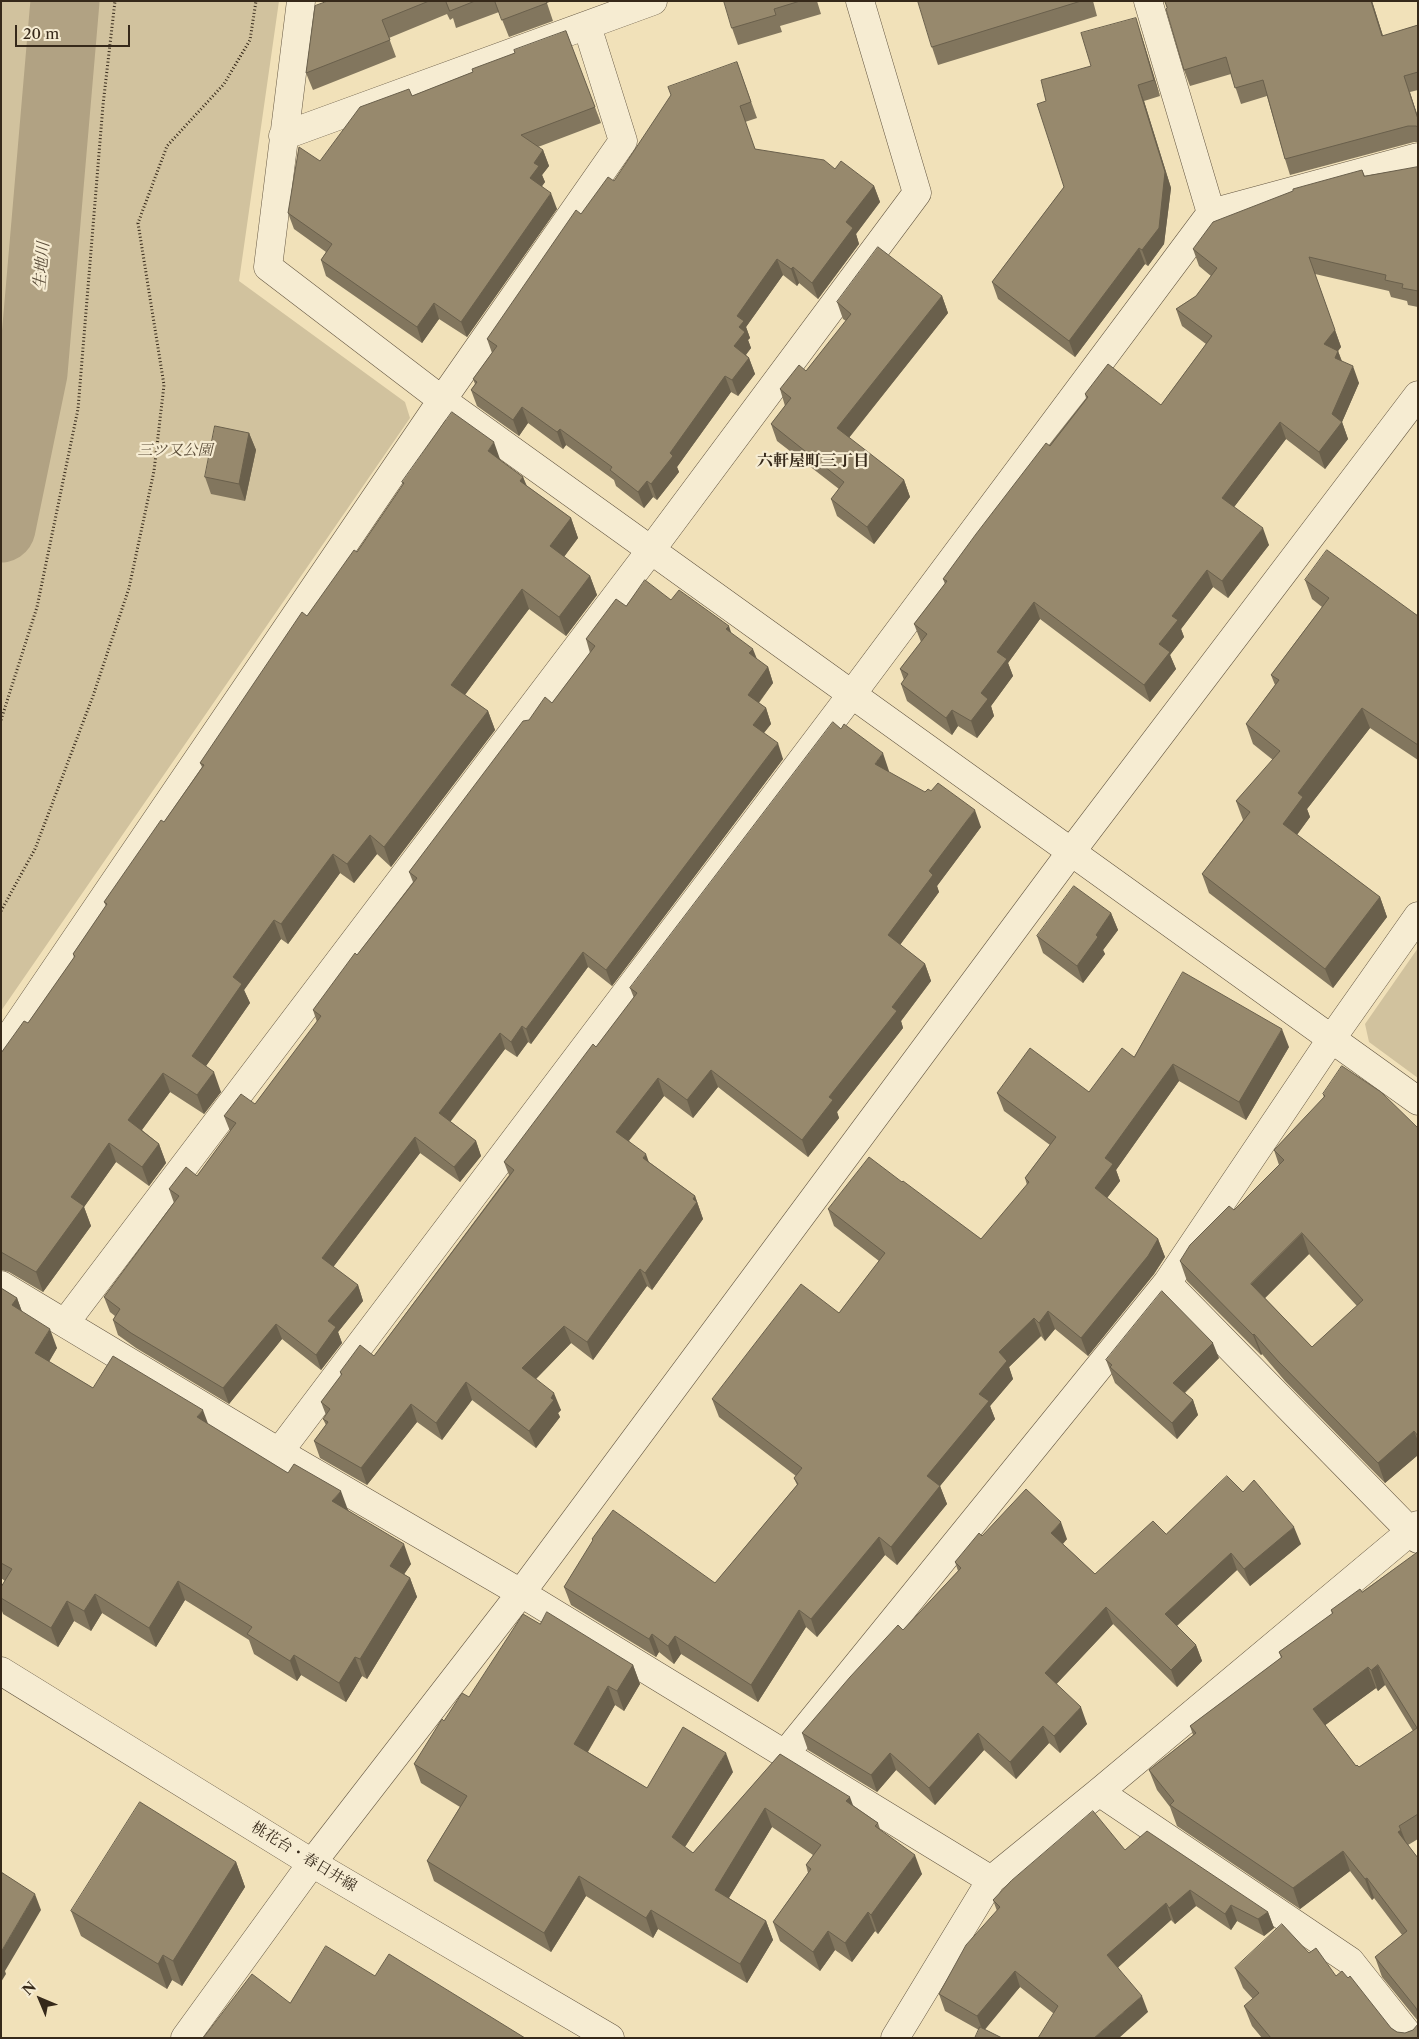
<!DOCTYPE html>
<meta charset="utf-8">
<style>
body{margin:0}
#map{position:relative;width:1419px;height:2039px;overflow:hidden;background:#f1e1b9;font-family:"Libre Caslon Text",serif}
canvas{display:block}
.frame{position:absolute;inset:0;border:2px solid #36291a;pointer-events:none}
.north{position:absolute;left:15px;top:1974px;width:50px;height:50px;-webkit-text-stroke:4px #f6ecd2;paint-order:stroke;rotate:315deg;font-size:14px;font-weight:700;line-height:20px;text-align:center;color:#36291a}
.north::after{content:'';display:block;margin:auto;width:18px;height:22px;background:#36291a;clip-path:polygon(50% 0,100% 100%,50% 72%,0 100%)}
.scale{position:absolute;left:15px;top:25px;width:115px;height:22px;box-sizing:border-box;border:2px solid #36291a;border-top:0;padding-left:6px;font-size:15px;line-height:18px;white-space:nowrap;color:#36291a;-webkit-text-stroke:4px #f6ecd2;paint-order:stroke}
</style>
<div id="map">
<canvas width="1419" height="2039"></canvas>
<div class="frame"></div>
<div class="north">N</div>
<div class="scale">20 m</div>
</div>
<script>
const context = document.querySelector('canvas').getContext('2d');
context.lineJoin = 'round';
function paint(path, color) { context.fillStyle = color; context.fill(path, 'evenodd'); }
function trace(path, color, width, dash) { context.strokeStyle = color; context.lineWidth = width; context.lineCap = dash ? 'butt' : 'round'; context.setLineDash(dash || []); context.stroke(path); }
function drawText(font, color, halo, rows, align = 'center') {
  context.font = font + ' "Libre Caslon Text","Noto Serif JP",serif'; context.lineWidth = 4.5; context.setLineDash([]); context.textBaseline = 'middle'; context.strokeStyle = halo; context.fillStyle = color; for (const [text, x, y, turn = 0] of rows) {
    context.save(); context.translate(x, y); context.rotate((+turn || 0) * Math.PI / 180); context.textAlign = isNaN(turn) ? turn : align; if (halo) context.strokeText(text, 0, 0); context.fillText(text, 0, 0); context.restore();
  }
}
paint(new Path2D(`
 M 1,1 L 279,1 L 239,281 L 405,402 L 410,418 L 1,1011 Z
 M 1418,948 L 1418,1078 L 1369,1042 L 1365,1024 Z`), '#d1c29e');
trace(new Path2D(`
 M 1,528 L 33,373 L 65,1`), '#b1a283', 69);
const minor = new Path2D(`
 M 301,1 L 268,267 L 442,400 L 1418,1101
 M 283,136 L 653,1
 M 1211,213 L 1418,157
 M 1,1049 L 442,400 L 623,141 L 587,26
 M 1167,1283 L 1418,1539
 M 1,1285 L 279,1452 L 521,1593 L 991,1880
 M 65,1323 L 651,550 L 917,193 L 860,1
 M 279,1452 L 852,694 L 1211,213 L 1148,1
 M 1,1671 L 312,1863 L 610,2038
 M 785,1754 L 1167,1283 L 1332,1038 L 1418,916
 M 1099,1792 L 1350,1961 L 1411,2038
 M 185,2038 L 312,1863 L 521,1593 L 1071,852 L 1418,395
 M 895,2038 L 991,1880 L 1099,1792 L 1418,1525`);
trace(minor, '#655742', 29);
trace(new Path2D(`
 M 1,720 L 37,607 L 78,409 L 103,105 L 115,1
 M 1,911 L 35,849 L 93,696 L 129,588 L 154,471 L 164,385 L 138,223 L 167,146 L 224,84 L 250,40 L 256,1`), '#36291a', 3, [1, 2.5]);
trace(minor, '#f6ecd2', 28);
paint(new Path2D(`
 M 328,1 L 552,1 L 547,3 L 553,21 L 509,37 L 499,12 L 456,28 L 453,18 L 450,20 L 447,14 L 389,38 L 396,57 L 313,90 L 306,73 Z
 M 724,1 L 817,1 L 821,14 L 780,26 L 782,32 L 738,45 L 732,28 Z
 M 918,1 L 1093,1 L 1097,16 L 938,65 L 932,47 Z
 M 1165,1 L 1372,1 L 1383,36 L 1418,25 L 1418,90 L 1410,92 L 1418,117 L 1418,142 L 1414,142 L 1290,175 L 1285,159 L 1267,96 L 1241,104 L 1231,74 L 1190,86 L 1184,70 Z
 M 566,31 L 601,123 L 538,147 L 543,150 L 549,166 L 542,175 L 545,182 L 542,186 L 557,209 L 467,337 L 439,319 L 422,343 L 326,276 L 321,260 L 326,252 L 294,229 L 288,213 L 320,161 L 412,96 L 473,72 L 515,53 Z
 M 1141,34 L 1160,96 L 1144,101 L 1171,188 L 1164,244 L 1148,266 L 1145,264 L 1075,357 L 998,299 L 992,282 L 1064,187 L 1046,101 L 1091,66 Z
 M 737,62 L 757,118 L 745,122 L 755,149 L 835,169 L 874,186 L 880,202 L 856,234 L 859,244 L 818,299 L 799,283 L 797,286 L 783,275 L 746,327 L 750,338 L 748,340 L 751,348 L 746,355 L 749,358 L 755,374 L 738,396 L 731,392 L 677,467 L 679,472 L 657,500 L 653,497 L 644,508 L 616,486 L 614,480 L 566,445 L 563,449 L 528,423 L 519,436 L 477,406 L 471,390 L 475,384 L 473,379 L 492,353 L 487,339 L 581,214 L 614,181 Z
 M 1418,167 L 1418,307 L 1408,305 L 1407,301 L 1391,297 L 1389,291 L 1315,274 L 1341,347 L 1338,351 L 1342,361 L 1359,383 L 1342,422 L 1348,439 L 1325,469 L 1286,439 L 1234,507 L 1269,545 L 1228,598 L 1213,587 L 1181,629 L 1184,637 L 1170,655 L 1176,669 L 1150,702 L 1040,619 L 1008,663 L 1013,676 L 991,706 L 994,716 L 977,738 L 958,726 L 952,735 L 907,701 L 901,684 L 904,680 L 900,669 L 921,642 L 914,624 L 945,584 L 943,579 L 1086,398 L 1085,394 L 1161,405 L 1206,344 L 1182,326 L 1176,309 L 1196,296 L 1211,276 L 1199,266 L 1193,249 L 1362,170 L 1365,176 Z
 M 942,296 L 948,313 L 849,438 L 904,480 L 910,497 L 874,544 L 837,516 L 831,499 L 839,489 L 777,441 L 771,424 L 785,406 L 780,389 L 806,371 L 846,321 L 843,319 L 837,302 Z
 M 249,433 L 256,450 L 245,501 L 211,494 L 205,477 Z
 M 500,460 L 523,477 L 527,486 L 571,518 L 578,538 L 564,557 L 590,576 L 597,595 L 566,636 L 529,609 L 515,627 L 465,695 L 488,711 L 495,730 L 391,867 L 377,854 L 354,883 L 340,873 L 288,944 L 281,939 L 244,990 L 250,1003 L 206,1066 L 221,1092 L 204,1114 L 170,1092 L 142,1130 L 159,1144 L 166,1163 L 149,1186 L 116,1162 L 84,1207 L 91,1226 L 43,1292 L 9,1272 L 1,1270 L 1,1053 L 28,1023 L 74,958 L 73,954 L 106,906 L 104,902 L 164,822 L 202,767 L 200,763 L 307,616 L 357,552 L 403,485 L 402,482 Z
 M 1305,580 L 1418,616 L 1418,760 L 1370,728 L 1307,809 L 1310,817 L 1297,835 L 1380,897 L 1387,917 L 1333,988 L 1209,893 L 1202,874 L 1243,820 L 1236,801 L 1273,760 L 1253,744 L 1246,724 L 1275,685 L 1271,675 L 1322,607 L 1312,599 Z
 M 671,600 L 731,633 L 757,660 L 768,667 L 773,683 L 759,703 L 766,708 L 771,724 L 764,733 L 783,759 L 612,986 L 588,967 L 531,1044 L 528,1042 L 517,1057 L 505,1049 L 450,1121 L 476,1141 L 481,1156 L 460,1182 L 420,1153 L 333,1267 L 358,1285 L 363,1301 L 338,1332 L 342,1343 L 321,1370 L 282,1339 L 229,1404 L 136,1348 L 118,1335 L 113,1320 L 115,1316 L 110,1312 L 104,1297 L 174,1203 L 169,1189 L 197,1176 L 230,1131 L 224,1116 L 255,1104 L 317,1022 L 313,1010 L 357,955 L 413,882 L 409,872 L 529,720 L 552,703 L 590,653 L 586,639 L 626,606 Z
 M 889,771 L 888,772 L 981,827 L 937,886 L 939,892 L 900,945 L 925,964 L 931,981 L 901,1021 L 903,1028 L 837,1112 L 839,1118 L 808,1157 L 718,1087 L 693,1118 L 664,1096 L 629,1141 L 649,1162 L 695,1196 L 703,1219 L 652,1290 L 647,1286 L 593,1360 L 571,1343 L 536,1379 L 561,1410 L 558,1413 L 560,1417 L 536,1448 L 472,1400 L 442,1440 L 417,1422 L 367,1485 L 320,1458 L 314,1441 L 326,1425 L 323,1419 L 326,1415 L 321,1402 L 341,1376 L 340,1372 L 374,1356 L 509,1175 L 504,1162 L 596,1047 L 634,998 L 630,988 Z
 M 1111,913 L 1118,930 L 1103,950 L 1105,954 L 1083,983 L 1043,953 L 1037,936 Z
 M 1289,1047 L 1246,1120 L 1179,1081 L 1116,1170 L 1120,1181 L 1107,1198 L 1158,1239 L 1165,1257 L 1154,1274 L 1088,1356 L 1055,1329 L 1045,1341 L 1041,1336 L 1009,1367 L 1013,1379 L 990,1406 L 995,1419 L 940,1486 L 947,1504 L 897,1565 L 885,1555 L 817,1637 L 806,1627 L 758,1702 L 681,1654 L 674,1664 L 659,1652 L 656,1657 L 571,1605 L 564,1587 L 593,1541 L 592,1539 L 715,1583 L 797,1485 L 794,1478 L 796,1476 L 719,1417 L 712,1399 L 839,1313 L 879,1261 L 834,1226 L 828,1209 L 902,1182 L 981,1239 L 1027,1185 L 1025,1178 L 1050,1145 L 1004,1111 L 997,1093 L 1089,1092 L 1134,1057 Z
 M 1323,1094 L 1418,1128 L 1418,1455 L 1385,1483 L 1285,1381 L 1262,1354 L 1261,1355 L 1187,1281 L 1180,1261 L 1234,1210 L 1279,1165 L 1274,1150 L 1324,1098 ZM 1309,1254 L 1357,1306 L 1312,1347 L 1265,1298 Z
 M 1,1288 L 17,1298 L 22,1312 L 57,1348 L 49,1362 L 93,1388 L 208,1424 L 348,1510 L 411,1564 L 404,1574 L 410,1578 L 417,1597 L 367,1679 L 362,1676 L 346,1702 L 301,1675 L 297,1681 L 254,1654 L 249,1640 L 185,1600 L 156,1647 L 102,1613 L 91,1631 L 74,1621 L 58,1647 L 3,1614 L 1,1608 L 1,1587 L 5,1581 L 1,1578 Z
 M 1219,1358 L 1185,1393 L 1193,1400 L 1198,1415 L 1177,1439 L 1115,1383 L 1106,1360 Z
 M 1243,1492 L 1301,1544 L 1250,1586 L 1237,1570 L 1177,1626 L 1196,1645 L 1202,1661 L 1177,1687 L 1113,1624 L 1056,1684 L 1087,1724 L 1060,1753 L 1049,1743 L 1016,1779 L 984,1750 L 935,1805 L 896,1770 L 877,1792 L 808,1750 L 802,1733 L 903,1630 L 958,1571 L 955,1562 L 982,1536 L 1067,1539 L 1063,1544 L 1095,1574 Z
 M 1418,1552 L 1418,1839 L 1408,1845 L 1418,1858 L 1418,2021 L 1382,1977 L 1375,1957 L 1402,1935 L 1374,1898 L 1372,1900 L 1350,1871 L 1300,1909 L 1177,1826 L 1170,1807 L 1157,1790 L 1149,1770 L 1193,1735 L 1190,1726 L 1281,1658 L 1279,1652 L 1332,1614 L 1331,1610 L 1362,1592 ZM 1385,1685 L 1413,1731 L 1359,1767 L 1356,1766 L 1325,1725 L 1376,1688 L 1378,1691 Z
 M 540,1624 L 633,1665 L 640,1684 L 624,1711 L 615,1705 L 588,1752 L 647,1788 L 733,1772 L 685,1847 L 693,1853 L 780,1754 L 878,1823 L 880,1829 L 922,1874 L 878,1934 L 875,1931 L 852,1962 L 835,1950 L 820,1971 L 780,1941 L 773,1922 L 808,1873 L 806,1865 L 813,1855 L 772,1827 L 729,1898 L 766,1921 L 773,1940 L 747,1983 L 658,1929 L 653,1938 L 586,1896 L 551,1952 L 434,1881 L 427,1861 L 460,1807 L 421,1783 L 414,1764 L 444,1721 L 469,1697 Z
 M 1125,1850 L 1268,1912 L 1274,1928 L 1264,1936 L 1237,1921 L 1231,1930 L 1196,1906 L 1175,1924 L 1171,1920 L 1118,1967 L 1148,2012 L 1053,2013 L 1020,1987 L 979,2030 L 945,2011 L 939,1994 L 997,1911 L 993,1900 Z
 M 236,1862 L 245,1887 L 182,1986 L 172,1980 L 167,1989 L 81,1936 L 71,1911 Z
 M 1309,1953 L 1336,1976 L 1391,2028 L 1397,2032 L 1405,2033 L 1413,2030 L 1418,2038 L 1262,2038 L 1252,2026 L 1244,2006 L 1253,1999 L 1243,1988 L 1235,1968 Z`), '#82765e');
paint(new Path2D(`
 M 1371,1 L 1372,1 L 1388,52 L 1382,36 Z
 M 1136,18 L 1141,34 L 1160,96 L 1154,80 Z
 M 1404,76 L 1418,117 L 1418,119 Z
 M 1138,85 L 1144,101 L 1171,188 L 1164,244 L 1148,266 L 1142,250 Z
 M 543,150 L 549,166 L 542,175 L 545,182 L 536,194 L 530,178 L 534,163 Z
 M 874,186 L 880,202 L 856,234 L 859,244 L 818,299 L 812,283 L 846,222 Z
 M 551,193 L 557,209 L 467,337 L 461,322 Z
 M 1139,248 L 1145,264 L 1075,357 L 1069,341 Z
 M 777,259 L 783,275 L 746,327 L 750,338 L 748,340 L 751,348 L 740,362 L 734,346 L 739,327 L 737,316 Z
 M 793,267 L 799,283 L 797,286 L 791,269 Z
 M 942,296 L 948,313 L 843,445 L 837,428 Z
 M 434,303 L 439,319 L 422,343 L 417,327 Z
 M 1335,330 L 1341,347 L 1338,351 L 1344,368 L 1341,375 L 1324,344 Z
 M 749,358 L 755,374 L 738,396 L 732,380 Z
 M 1353,366 L 1359,383 L 1342,422 L 1348,439 L 1325,469 L 1319,452 L 1332,414 Z
 M 725,376 L 731,392 L 677,467 L 679,472 L 657,500 L 651,484 L 670,453 Z
 M 522,407 L 528,423 L 519,436 L 513,420 Z
 M 1280,422 L 1286,439 L 1228,515 L 1222,498 Z
 M 560,429 L 566,445 L 563,449 L 557,432 Z
 M 249,433 L 256,450 L 245,501 L 239,484 Z
 M 494,442 L 501,462 L 488,451 Z
 M 523,477 L 530,496 L 520,481 Z
 M 904,480 L 910,497 L 874,544 L 867,527 Z
 M 647,481 L 653,497 L 644,508 L 638,492 Z
 M 571,518 L 578,538 L 557,566 L 550,546 Z
 M 1263,528 L 1269,545 L 1228,598 L 1222,581 Z
 M 1207,570 L 1213,587 L 1181,629 L 1184,637 L 1170,655 L 1176,669 L 1150,702 L 1144,685 L 1159,644 L 1172,616 Z
 M 590,576 L 597,595 L 566,636 L 559,617 Z
 M 522,589 L 529,609 L 458,704 L 451,685 Z
 M 1034,602 L 1040,619 L 1008,663 L 1013,676 L 991,706 L 994,716 L 977,738 L 971,721 L 997,652 Z
 M 729,626 L 734,641 L 726,629 Z
 M 753,649 L 759,664 L 749,653 Z
 M 768,667 L 773,683 L 753,710 L 748,695 Z
 M 766,708 L 771,724 L 758,740 L 753,725 Z
 M 1362,708 L 1370,728 L 1307,809 L 1310,817 L 1290,844 L 1283,824 L 1298,793 Z
 M 952,710 L 958,726 L 952,735 L 946,718 Z
 M 488,711 L 495,730 L 391,867 L 384,847 Z
 M 778,743 L 783,759 L 612,986 L 606,970 Z
 M 883,753 L 889,771 L 881,781 L 875,764 Z
 M 975,810 L 981,827 L 937,886 L 939,892 L 894,953 L 888,935 L 929,871 Z
 M 370,835 L 377,854 L 354,883 L 347,864 Z
 M 333,854 L 340,873 L 288,944 L 281,924 Z
 M 1380,897 L 1387,917 L 1333,988 L 1325,969 Z
 M 1111,913 L 1118,930 L 1103,950 L 1105,954 L 1083,983 L 1077,966 L 1096,935 Z
 M 274,920 L 281,939 L 244,990 L 250,1003 L 199,1076 L 192,1056 L 233,977 Z
 M 583,952 L 588,967 L 531,1044 L 526,1029 Z
 M 925,964 L 931,981 L 901,1021 L 903,1028 L 837,1112 L 839,1118 L 808,1157 L 802,1140 L 829,1097 L 892,1007 Z
 M 522,1026 L 528,1042 L 517,1057 L 511,1042 Z
 M 1282,1029 L 1289,1047 L 1246,1120 L 1239,1102 Z
 M 500,1033 L 505,1049 L 445,1129 L 439,1113 Z
 M 1173,1064 L 1179,1081 L 1116,1170 L 1120,1181 L 1101,1206 L 1095,1188 L 1105,1158 Z
 M 711,1070 L 718,1087 L 693,1118 L 687,1100 Z
 M 214,1072 L 221,1092 L 204,1114 L 197,1095 Z
 M 163,1073 L 170,1092 L 135,1139 L 128,1120 Z
 M 658,1078 L 664,1096 L 622,1149 L 616,1132 Z
 M 415,1137 L 420,1153 L 328,1274 L 322,1258 Z
 M 476,1141 L 481,1156 L 460,1182 L 454,1167 Z
 M 109,1143 L 116,1162 L 84,1207 L 91,1226 L 43,1292 L 36,1272 L 71,1197 Z
 M 159,1144 L 166,1163 L 149,1186 L 142,1167 Z
 M 646,1154 L 652,1171 L 643,1158 Z
 M 695,1196 L 703,1219 L 652,1290 L 645,1273 Z
 M 1302,1233 L 1309,1254 L 1258,1305 L 1251,1284 Z
 M 1158,1239 L 1165,1257 L 1154,1274 L 1088,1356 L 1081,1338 Z
 M 640,1269 L 647,1286 L 593,1360 L 587,1342 Z
 M 358,1285 L 363,1301 L 338,1332 L 342,1343 L 321,1370 L 316,1355 L 328,1321 Z
 M 17,1298 L 24,1317 L 12,1305 Z
 M 1048,1311 L 1055,1329 L 1045,1341 L 1039,1323 Z
 M 1034,1318 L 1041,1336 L 1009,1367 L 1013,1379 L 990,1406 L 995,1419 L 940,1486 L 947,1504 L 897,1565 L 891,1547 L 927,1476 L 979,1394 L 999,1352 Z
 M 276,1324 L 282,1339 L 229,1404 L 223,1388 Z
 M 564,1326 L 571,1343 L 529,1386 L 522,1368 Z
 M 50,1329 L 57,1348 L 42,1373 L 35,1353 Z
 M 1254,1334 L 1262,1354 L 1261,1355 L 1253,1335 Z
 M 1213,1343 L 1219,1358 L 1179,1398 L 1173,1383 Z
 M 466,1382 L 472,1400 L 442,1440 L 436,1423 Z
 M 554,1393 L 561,1410 L 558,1413 L 560,1417 L 536,1448 L 529,1431 Z
 M 1193,1400 L 1198,1415 L 1177,1439 L 1172,1423 Z
 M 411,1404 L 417,1422 L 367,1485 L 361,1468 Z
 M 203,1410 L 210,1429 L 197,1417 Z
 M 1414,1431 L 1418,1441 L 1418,1455 L 1385,1483 L 1378,1463 Z
 M 341,1491 L 348,1510 L 339,1521 L 332,1501 Z
 M 1061,1522 L 1067,1539 L 1057,1550 L 1051,1533 Z
 M 1294,1527 L 1301,1544 L 1250,1586 L 1244,1569 Z
 M 879,1537 L 885,1555 L 817,1637 L 811,1619 Z
 M 404,1544 L 411,1564 L 397,1585 L 390,1566 Z
 M 1231,1553 L 1237,1570 L 1171,1631 L 1165,1614 Z
 M 410,1578 L 417,1597 L 367,1679 L 360,1659 Z
 M 178,1581 L 185,1600 L 156,1647 L 149,1628 Z
 M 95,1594 L 102,1613 L 91,1631 L 84,1611 Z
 M 67,1601 L 74,1621 L 58,1647 L 51,1628 Z
 M 1106,1607 L 1113,1624 L 1051,1690 L 1045,1673 Z
 M 799,1610 L 806,1627 L 758,1702 L 751,1685 Z
 M 652,1634 L 659,1652 L 656,1657 L 649,1639 Z
 M 675,1636 L 681,1654 L 674,1664 L 668,1646 Z
 M 1196,1645 L 1202,1661 L 1177,1687 L 1171,1670 Z
 M 294,1655 L 301,1675 L 297,1681 L 290,1661 Z
 M 355,1657 L 362,1676 L 346,1702 L 339,1683 Z
 M 633,1665 L 640,1684 L 624,1711 L 617,1691 Z
 M 1378,1665 L 1385,1685 L 1378,1691 L 1371,1670 Z
 M 1368,1667 L 1376,1688 L 1320,1729 L 1313,1709 Z
 M 608,1686 L 615,1705 L 581,1763 L 574,1744 Z
 M 1081,1707 L 1087,1724 L 1060,1753 L 1054,1736 Z
 M 1043,1726 L 1049,1743 L 1016,1779 L 1010,1762 Z
 M 978,1733 L 984,1750 L 935,1805 L 929,1788 Z
 M 726,1753 L 733,1772 L 679,1856 L 672,1837 Z
 M 890,1753 L 896,1770 L 877,1792 L 871,1775 Z
 M 850,1797 L 857,1816 L 846,1801 Z
 M 765,1808 L 772,1827 L 722,1909 L 715,1890 Z
 M 1401,1830 L 1409,1850 L 1398,1832 Z
 M 1343,1851 L 1350,1871 L 1300,1909 L 1293,1888 Z
 M 915,1855 L 922,1874 L 878,1934 L 871,1915 Z
 M 236,1862 L 245,1887 L 182,1986 L 173,1961 Z
 M 579,1876 L 586,1896 L 551,1952 L 544,1933 Z
 M 1367,1878 L 1374,1898 L 1372,1900 L 1365,1879 Z
 M 1190,1890 L 1196,1906 L 1175,1924 L 1169,1908 Z
 M 35,1894 L 41,1910 L 5,1971 L 6,1974 L 1,1982 L 1,1952 Z
 M 1166,1903 L 1171,1920 L 1113,1972 L 1107,1955 Z
 M 1231,1905 L 1237,1921 L 1231,1930 L 1225,1914 Z
 M 651,1910 L 658,1929 L 653,1938 L 646,1918 Z
 M 868,1912 L 875,1931 L 852,1962 L 845,1943 Z
 M 1268,1912 L 1274,1928 L 1264,1936 L 1258,1919 Z
 M 766,1921 L 773,1940 L 747,1983 L 740,1964 Z
 M 828,1931 L 835,1950 L 820,1971 L 813,1952 Z
 M 163,1955 L 172,1980 L 167,1989 L 158,1964 Z
 M 1015,1971 L 1020,1987 L 983,2032 L 977,2016 Z
 M 1142,1996 L 1148,2012 L 1119,2038 L 1094,2038 Z`), '#6a604c');
const building = new Path2D(`
 M 328,1 L 429,1 L 382,20 L 390,40 L 306,73 L 315,6 Z
 M 446,1 L 475,1 L 450,11 Z
 M 495,1 L 546,1 L 547,3 L 502,20 Z
 M 724,1 L 800,1 L 774,9 L 776,15 L 732,28 Z
 M 918,1 L 1081,1 L 932,47 Z
 M 1165,1 L 1371,1 L 1382,36 L 1418,25 L 1418,72 L 1404,76 L 1418,119 L 1418,127 L 1416,126 L 1408,126 L 1285,159 L 1263,80 L 1235,88 L 1226,57 L 1184,70 L 1166,9 L 1167,8 Z
 M 1136,18 L 1154,80 L 1138,85 L 1165,172 L 1159,228 L 1142,250 L 1139,248 L 1069,341 L 992,282 L 1064,187 L 1037,104 L 1046,101 L 1041,80 L 1091,66 L 1081,33 Z
 M 566,31 L 595,107 L 521,135 L 543,150 L 534,163 L 539,166 L 530,178 L 551,193 L 461,322 L 434,303 L 417,327 L 321,260 L 332,244 L 288,213 L 299,147 L 320,161 L 360,107 L 409,89 L 412,96 L 473,72 L 472,69 L 515,53 L 514,50 Z
 M 737,62 L 751,102 L 740,106 L 755,149 L 824,160 L 835,169 L 841,161 L 874,186 L 846,222 L 853,228 L 812,283 L 793,267 L 791,269 L 777,259 L 737,316 L 744,321 L 739,327 L 745,332 L 734,346 L 749,358 L 732,380 L 725,376 L 670,453 L 673,456 L 651,484 L 647,481 L 638,492 L 610,470 L 612,467 L 560,429 L 557,432 L 522,407 L 513,420 L 471,390 L 477,382 L 473,379 L 497,346 L 487,339 L 576,210 L 581,214 L 608,177 L 614,181 L 671,95 L 668,87 Z
 M 1418,167 L 1418,291 L 1402,288 L 1403,284 L 1385,280 L 1386,275 L 1309,257 L 1335,330 L 1324,344 L 1338,351 L 1335,358 L 1353,366 L 1332,414 L 1342,422 L 1319,452 L 1280,422 L 1222,498 L 1263,528 L 1222,581 L 1207,570 L 1172,616 L 1178,620 L 1159,644 L 1170,652 L 1144,685 L 1034,602 L 997,652 L 1007,659 L 981,693 L 988,699 L 971,721 L 952,710 L 946,718 L 901,684 L 908,674 L 900,669 L 927,634 L 914,624 L 947,581 L 943,579 L 976,534 L 1046,443 L 1050,446 L 1088,397 L 1085,394 L 1108,364 L 1161,405 L 1212,336 L 1176,309 L 1196,296 L 1217,268 L 1193,249 L 1213,222 L 1293,191 L 1293,189 L 1362,170 L 1364,176 Z
 M 878,247 L 942,296 L 837,428 L 904,480 L 867,527 L 831,499 L 844,482 L 771,424 L 791,398 L 780,389 L 799,365 L 806,371 L 851,314 L 837,302 Z
 M 452,412 L 494,442 L 488,451 L 523,477 L 520,481 L 571,518 L 550,546 L 590,576 L 559,617 L 522,589 L 451,685 L 488,711 L 384,847 L 370,835 L 347,864 L 333,854 L 281,924 L 274,920 L 233,977 L 242,984 L 192,1056 L 214,1072 L 197,1095 L 163,1073 L 128,1120 L 159,1144 L 142,1167 L 109,1143 L 71,1197 L 84,1206 L 36,1272 L 1,1252 L 1,1053 L 24,1021 L 28,1023 L 75,956 L 73,954 L 107,904 L 104,902 L 161,820 L 164,822 L 204,765 L 200,763 L 302,612 L 307,616 L 354,550 L 357,552 L 404,483 L 402,482 Z
 M 215,426 L 249,433 L 239,484 L 205,477 Z
 M 1327,550 L 1418,616 L 1418,745 L 1362,708 L 1298,793 L 1303,797 L 1283,824 L 1380,897 L 1325,969 L 1202,874 L 1250,812 L 1236,801 L 1280,751 L 1246,724 L 1279,680 L 1271,675 L 1329,598 L 1305,580 Z
 M 645,580 L 671,600 L 679,590 L 729,626 L 726,629 L 753,649 L 749,653 L 768,667 L 748,695 L 766,708 L 753,725 L 778,743 L 606,970 L 583,952 L 526,1029 L 522,1026 L 511,1042 L 500,1033 L 439,1113 L 476,1141 L 454,1167 L 415,1137 L 322,1258 L 358,1285 L 328,1321 L 336,1327 L 316,1355 L 276,1324 L 223,1388 L 131,1333 L 113,1320 L 120,1309 L 104,1297 L 179,1196 L 169,1189 L 186,1167 L 197,1176 L 236,1123 L 224,1116 L 241,1094 L 255,1104 L 321,1016 L 313,1010 L 355,953 L 357,955 L 417,878 L 409,872 L 523,721 L 529,720 L 545,697 L 552,703 L 595,646 L 586,639 L 616,599 L 626,606 Z
 M 833,722 L 841,729 L 844,724 L 883,753 L 875,764 L 925,792 L 928,789 L 931,791 L 938,783 L 975,810 L 929,871 L 933,875 L 888,935 L 925,964 L 892,1007 L 897,1011 L 829,1097 L 833,1100 L 802,1140 L 711,1070 L 687,1100 L 658,1078 L 616,1132 L 646,1154 L 643,1158 L 695,1196 L 693,1199 L 697,1202 L 645,1273 L 640,1269 L 587,1342 L 564,1326 L 522,1368 L 554,1393 L 551,1398 L 554,1400 L 529,1431 L 466,1382 L 436,1423 L 411,1404 L 361,1468 L 314,1441 L 328,1422 L 323,1419 L 330,1409 L 321,1402 L 342,1374 L 340,1372 L 360,1345 L 374,1356 L 514,1170 L 504,1162 L 593,1044 L 596,1047 L 637,993 L 630,988 Z
 M 1074,886 L 1111,913 L 1096,935 L 1098,937 L 1077,966 L 1037,936 Z
 M 1183,972 L 1282,1029 L 1239,1102 L 1173,1064 L 1105,1158 L 1113,1164 L 1095,1188 L 1158,1239 L 1148,1256 L 1081,1338 L 1048,1311 L 1039,1323 L 1034,1318 L 999,1352 L 1007,1361 L 979,1394 L 989,1401 L 927,1476 L 940,1486 L 891,1547 L 879,1537 L 811,1619 L 799,1610 L 751,1685 L 675,1636 L 668,1646 L 652,1634 L 649,1639 L 564,1587 L 593,1540 L 592,1539 L 613,1510 L 715,1583 L 798,1484 L 794,1478 L 802,1468 L 712,1399 L 801,1284 L 839,1313 L 885,1253 L 828,1209 L 869,1157 L 902,1182 L 903,1181 L 981,1239 L 1029,1182 L 1025,1178 L 1056,1137 L 997,1093 L 1030,1048 L 1089,1092 L 1122,1048 L 1134,1057 Z
 M 1342,1066 L 1381,1092 L 1418,1128 L 1418,1436 L 1414,1431 L 1378,1463 L 1278,1361 L 1254,1334 L 1253,1335 L 1180,1261 L 1190,1245 L 1229,1206 L 1234,1210 L 1284,1160 L 1274,1150 L 1325,1096 L 1323,1094 ZM 1302,1233 L 1363,1300 L 1312,1347 L 1251,1284 Z
 M 1,1288 L 17,1298 L 12,1305 L 50,1329 L 35,1353 L 93,1388 L 113,1356 L 203,1410 L 197,1417 L 288,1473 L 294,1464 L 341,1491 L 332,1501 L 404,1544 L 390,1566 L 410,1578 L 360,1659 L 355,1657 L 339,1683 L 294,1655 L 290,1661 L 247,1634 L 252,1627 L 178,1581 L 149,1628 L 95,1594 L 84,1611 L 67,1601 L 51,1628 L 1,1598 L 1,1587 L 12,1569 L 1,1563 Z
 M 1162,1291 L 1213,1343 L 1173,1383 L 1193,1400 L 1172,1423 L 1110,1367 L 1112,1365 L 1106,1360 Z
 M 1227,1476 L 1243,1492 L 1254,1480 L 1294,1527 L 1244,1569 L 1231,1553 L 1165,1614 L 1196,1645 L 1171,1670 L 1106,1607 L 1045,1673 L 1081,1707 L 1054,1736 L 1043,1726 L 1010,1762 L 978,1733 L 929,1788 L 890,1753 L 871,1775 L 802,1733 L 850,1677 L 898,1625 L 903,1630 L 961,1568 L 955,1562 L 979,1533 L 982,1536 L 1026,1489 L 1061,1522 L 1051,1533 L 1095,1574 L 1153,1521 L 1166,1534 Z
 M 1418,1552 L 1418,1814 L 1399,1826 L 1401,1830 L 1398,1832 L 1418,1858 L 1418,2013 L 1416,2008 L 1375,1957 L 1407,1931 L 1367,1878 L 1365,1879 L 1343,1851 L 1293,1888 L 1170,1805 L 1174,1801 L 1149,1770 L 1196,1733 L 1190,1726 L 1282,1657 L 1279,1652 L 1333,1613 L 1331,1610 L 1360,1589 L 1362,1592 ZM 1378,1665 L 1417,1728 L 1359,1767 L 1357,1765 L 1356,1766 L 1313,1709 L 1368,1667 L 1371,1670 Z
 M 547,1612 L 633,1665 L 617,1691 L 608,1686 L 574,1744 L 647,1788 L 683,1727 L 726,1753 L 672,1837 L 693,1853 L 780,1754 L 850,1797 L 846,1801 L 878,1823 L 875,1826 L 915,1855 L 871,1915 L 868,1912 L 845,1943 L 828,1931 L 813,1952 L 773,1922 L 811,1869 L 806,1865 L 821,1845 L 765,1808 L 715,1890 L 766,1921 L 740,1964 L 651,1910 L 646,1918 L 579,1876 L 544,1933 L 427,1861 L 467,1796 L 414,1764 L 442,1719 L 444,1721 L 462,1693 L 469,1697 L 523,1614 L 540,1624 Z
 M 140,1802 L 236,1862 L 173,1961 L 163,1955 L 158,1964 L 71,1911 Z
 M 1093,1811 L 1125,1850 L 1147,1831 L 1268,1912 L 1258,1919 L 1231,1905 L 1225,1914 L 1190,1890 L 1169,1908 L 1166,1903 L 1107,1955 L 1142,1996 L 1094,2038 L 1038,2038 L 1058,2006 L 1015,1971 L 977,2016 L 939,1994 L 966,1945 L 1000,1907 L 993,1900 L 1011,1881 Z
 M 1,1872 L 35,1894 L 1,1952 Z
 M 1282,1924 L 1309,1953 L 1316,1948 L 1336,1976 L 1342,1971 L 1348,1978 L 1350,1976 L 1391,2028 L 1397,2032 L 1405,2033 L 1413,2030 L 1418,2024 L 1418,2038 L 1271,2038 L 1244,2006 L 1259,1993 L 1235,1968 Z
 M 326,1946 L 375,1976 L 389,1954 L 525,2038 L 203,2038 L 252,1974 L 290,2003 Z
 M 980,2027 L 1002,2038 L 975,2038 Z`);
paint(building, '#97896d');
trace(building, '#6a604c', 1);
drawText('italic 15px', '#5d4f3b', '#f6ecd2', [
 ["三ツ又公園",175,451]
]);
drawText('15px', '#36291a', '#f6ecd2', [
 ["桃花台・春日井線",304,1857,31]
]);
drawText('italic 16px', '#5b4d3a', '#f6ecd2', [
 ["生地川",42,266,-85]
]);
drawText('bold 16px', '#36291a', '#f6ecd2', [
 ["六軒屋町三丁目",813,461]
]);
</script>
